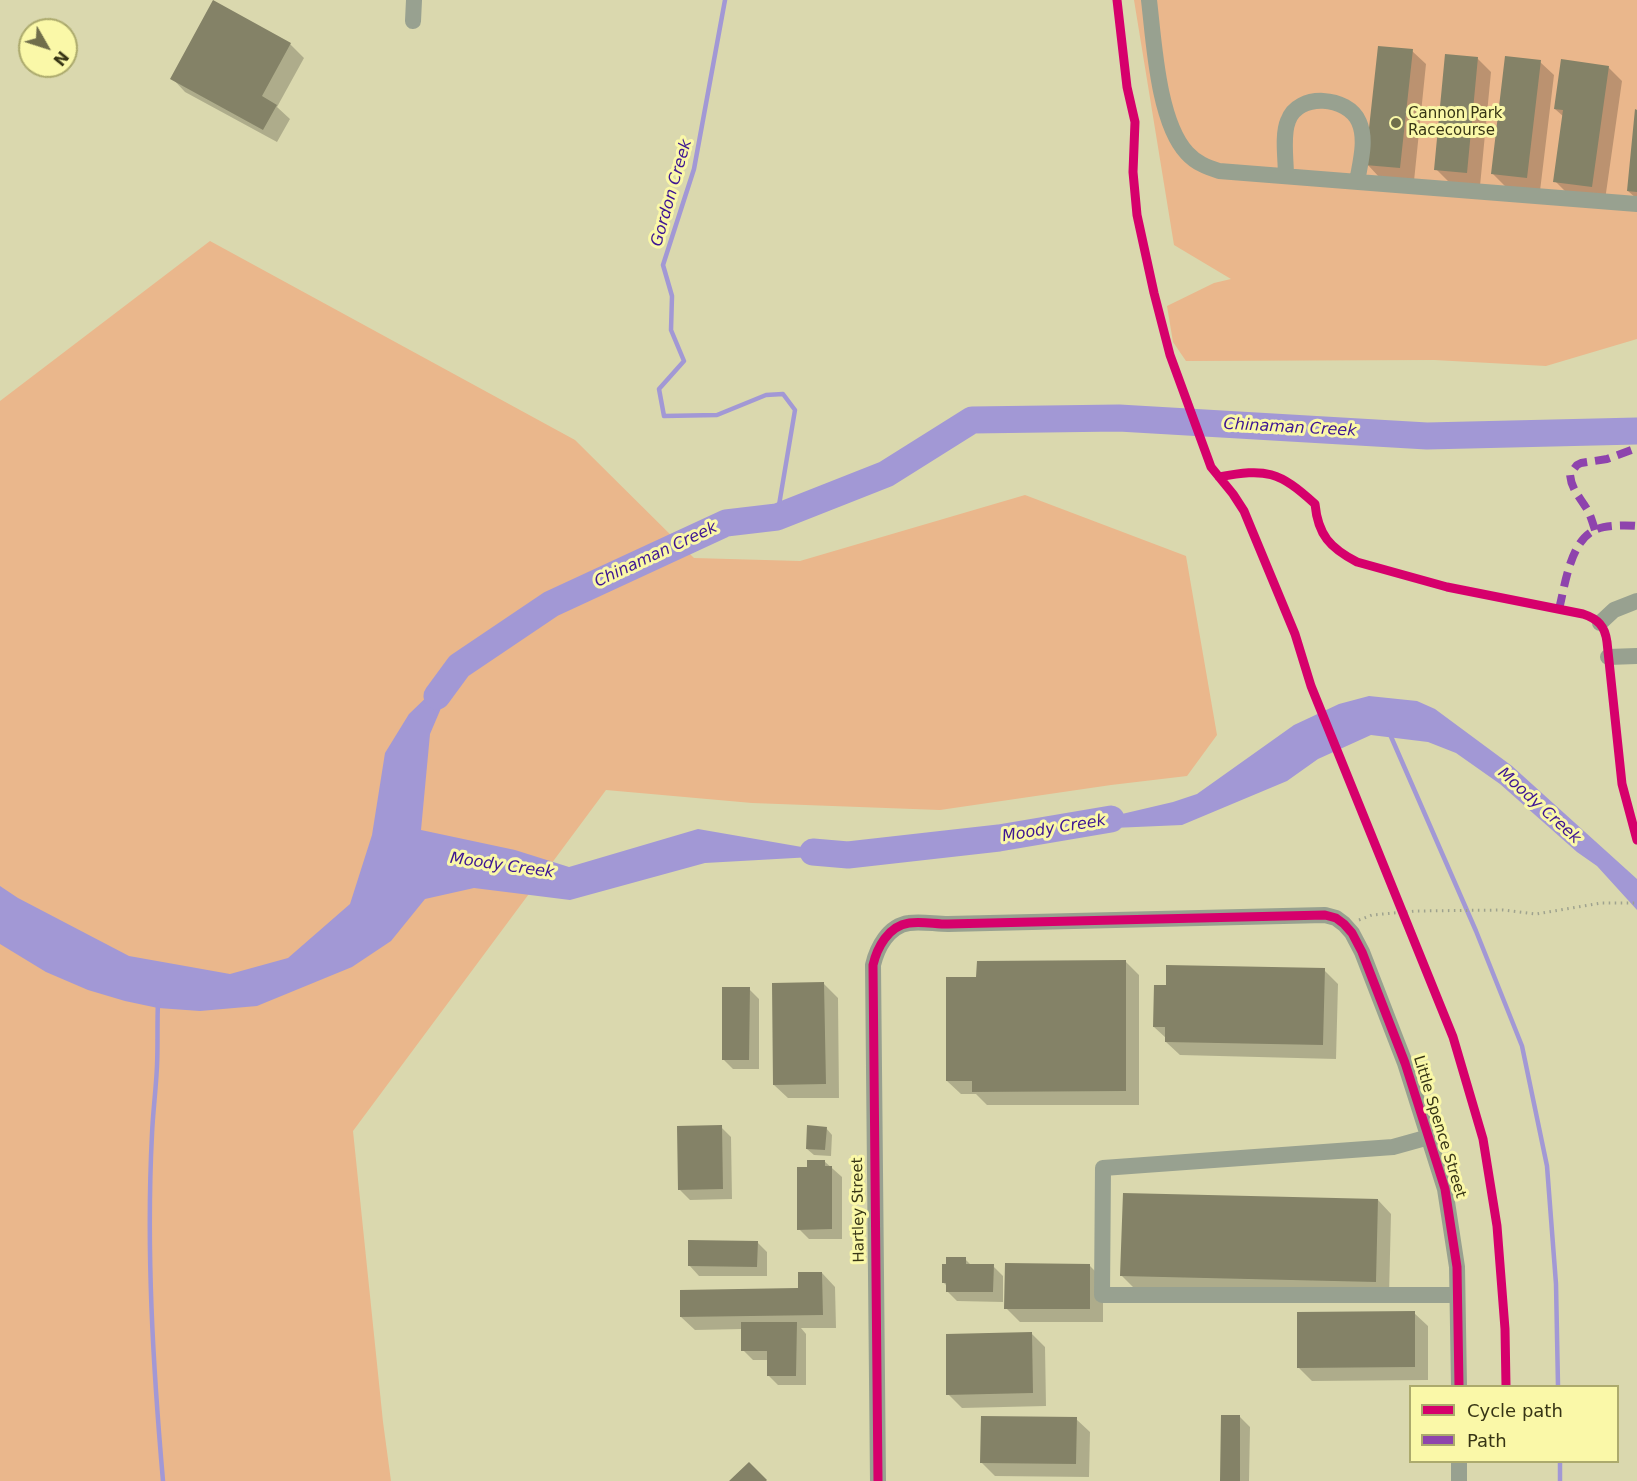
<!DOCTYPE html>
<style>
body{margin:0}
#map{position:relative;width:1637px;height:1481px;overflow:hidden;background:#dad8ae;font-family:"DejaVu Sans",sans-serif}
canvas{display:block}
.legend{position:absolute;left:1409px;top:1385px;width:210px;height:78px;box-sizing:border-box;background:#faf8a8;border:2px solid #acaa6d;margin:0;padding:8px 10px;list-style:none;font-size:18px;color:#373515}
.legend li{display:flex;align-items:center;gap:12px;height:30px}
.legend b{width:30px;border:2px solid #acaa6d}
.north{position:absolute;left:18px;top:18px;width:60px;height:60px;box-sizing:border-box;background:#faf8a8;border:2px solid #acaa6d;border-radius:50%;rotate:129deg;font-size:16px;font-weight:700;line-height:24px;text-align:center;color:#373515}
.north::after{content:'';display:block;margin:auto;width:21px;height:27px;background:#706e4b;clip-path:polygon(50% 0,100% 100%,50% 72%,0 100%)}
</style>
<div id="map">
<canvas width="1637" height="1481"></canvas>
<ul class="legend">
<li><b style="height:8px;background:#d6006c"></b>Cycle path</li>
<li><b style="height:8px;background:#8e44ad"></b>Path</li>
</ul>
<div class="north">N</div>
</div>
<script>
const context = document.querySelector('canvas').getContext('2d');
context.lineJoin = 'round';
function paint(path, color) { context.fillStyle = color; context.fill(path, 'evenodd'); }
function trace(path, color, width, dash) { context.strokeStyle = color; context.lineWidth = width; context.lineCap = dash ? 'butt' : 'round'; context.setLineDash(dash || []); context.stroke(path); }
function drawText(font, color, halo, rows, align = 'center') {
  context.font = font + ' "DejaVu Sans",sans-serif'; context.lineWidth = 6; context.setLineDash([]); context.textBaseline = 'middle'; context.strokeStyle = halo; context.fillStyle = color; for (const [text, x, y, turn = 0] of rows) {
    context.save(); context.translate(x, y); context.rotate((+turn || 0) * Math.PI / 180); context.textAlign = isNaN(turn) ? turn : align; if (halo) context.strokeText(text, 0, 0); context.fillText(text, 0, 0); context.restore();
  }
}
paint(new Path2D(`
 M 1134,0 L 1637,0 L 1637,339 L 1546,366 L 1434,360 L 1186,361 L 1173,342 L 1167,306 L 1214,283 L 1231,279 L 1174,245 Z
 M 210,241 L 575,440 L 694,558 L 800,561 L 1025,495 L 1186,556 L 1217,735 L 1187,776 L 1111,785 L 940,810 L 752,803 L 606,790 L 353,1131 L 383,1422 L 391,1481 L 0,1481 L 0,401 Z`), '#eab78c');
paint(new Path2D(`
 M 459,666 L 430,734 L 421,830 L 515,850 L 569,867 L 698,829 L 848,855 L 705,863 L 570,900 L 474,888 L 425,899 L 391,941 L 352,967 L 257,1006 L 200,1011 L 158,1008 L 125,1001 L 88,990 L 46,972 L 0,944 L 0,886 L 18,898 L 129,956 L 230,974 L 288,958 L 350,904 L 372,835 L 385,753 L 409,714 Z
 M 1369,696 L 1417,701 L 1435,709 L 1512,766 L 1637,879 L 1637,910 L 1597,866 L 1577,852 L 1500,784 L 1456,753 L 1428,742 L 1371,735 L 1318,759 L 1287,781 L 1182,825 L 1090,829 L 1075,825 L 1173,802 L 1197,794 L 1294,725 L 1339,704 Z`), '#a298d5');
paint(new Path2D(`
 M 290,44 L 304,58 L 277,107 L 290,119 L 277,142 L 185,92 L 172,78 Z
 M 1412,51 L 1426,64 L 1414,181 L 1380,178 L 1367,164 Z
 M 1477,58 L 1491,72 L 1480,186 L 1450,183 L 1436,169 Z
 M 1540,62 L 1554,75 L 1540,191 L 1506,187 L 1493,174 Z
 M 1608,67 L 1622,81 L 1605,200 L 1569,195 L 1555,181 L 1564,117 L 1555,109 Z
 M 1637,109 L 1637,199 L 1628,191 Z
 M 1126,962 L 1139,975 L 1139,1105 L 987,1105 L 976,1094 L 961,1094 L 947,1081 L 978,978 Z
 M 1324,970 L 1338,984 L 1336,1059 L 1180,1055 L 1166,1042 L 1166,1038 L 1154,1027 Z
 M 824,984 L 838,998 L 839,1098 L 788,1098 L 774,1085 Z
 M 749,989 L 759,999 L 759,1069 L 733,1069 L 723,1059 Z
 M 721,1127 L 731,1137 L 732,1199 L 690,1200 L 680,1190 Z
 M 826,1128 L 832,1135 L 831,1156 L 814,1155 L 807,1149 Z
 M 824,1161 L 842,1177 L 842,1239 L 809,1239 L 799,1229 L 809,1169 Z
 M 1378,1200 L 1391,1214 L 1389,1295 L 1136,1290 L 1122,1276 Z
 M 757,1242 L 767,1252 L 767,1276 L 699,1276 L 689,1265 Z
 M 965,1259 L 972,1266 L 993,1266 L 1003,1276 L 1003,1302 L 957,1301 L 947,1291 L 947,1286 L 943,1282 Z
 M 1090,1266 L 1103,1279 L 1103,1322 L 1020,1322 L 1006,1308 Z
 M 822,1273 L 835,1287 L 836,1328 L 801,1328 L 806,1334 L 806,1385 L 778,1385 L 768,1375 L 768,1360 L 753,1360 L 743,1350 L 743,1329 L 695,1330 L 681,1317 L 799,1290 Z
 M 1414,1313 L 1428,1326 L 1428,1380 L 1312,1381 L 1299,1368 Z
 M 1031,1333 L 1045,1347 L 1046,1406 L 962,1408 L 948,1394 Z
 M 1240,1417 L 1250,1427 L 1249,1481 L 1221,1481 Z
 M 1076,1419 L 1090,1432 L 1089,1477 L 995,1476 L 981,1462 Z`), '#0003');
trace(new Path2D(`
 M 725,0 L 694,169 L 663,265 L 672,296 L 671,330 L 684,361 L 659,389 L 664,416 L 717,415 L 766,395 L 783,394 L 795,410 L 777,517
 M 1389,732 L 1476,931 L 1522,1046 L 1547,1166 L 1556,1284 L 1558,1386
 M 158,1002 C 157,1023 158,1044 157,1066 C 156,1089 153,1111 152,1134 C 146,1250 153,1366 163,1481
 M 1560,1462 L 1560,1481`), '#a298d5', 4.5);
trace(new Path2D(`
 M 437,696 L 459,666 L 551,604 L 726,523 L 777,517 L 886,474 L 972,420 L 1119,418 L 1427,436 L 1637,431
 M 813,852 L 848,855 L 999,838 L 1111,819`), '#a298d5', 27);
paint(new Path2D(`
 M 213,0 L 291,43 L 262,96 L 277,105 L 263,130 L 170,79 Z
 M 1378,46 L 1413,49 L 1400,168 L 1365,165 Z
 M 1445,54 L 1478,57 L 1467,173 L 1434,170 Z
 M 1505,56 L 1541,60 L 1527,178 L 1491,174 Z
 M 1561,59 L 1609,66 L 1592,187 L 1553,182 L 1563,110 L 1554,109 Z
 M 1635,109 L 1637,110 L 1637,192 L 1627,191 Z
 M 1126,960 L 1126,1091 L 972,1092 L 972,1081 L 946,1081 L 946,977 L 976,977 L 977,961 Z
 M 1166,965 L 1325,968 L 1323,1045 L 1165,1042 L 1165,1027 L 1153,1027 L 1154,985 L 1166,985 Z
 M 824,982 L 826,1084 L 773,1085 L 772,983 Z
 M 722,987 L 750,987 L 749,1060 L 722,1060 Z
 M 722,1125 L 723,1189 L 678,1190 L 677,1126 Z
 M 807,1125 L 827,1127 L 825,1150 L 806,1149 Z
 M 807,1160 L 825,1160 L 825,1166 L 832,1166 L 832,1229 L 797,1230 L 797,1167 L 807,1167 Z
 M 1123,1193 L 1378,1199 L 1376,1282 L 1120,1276 Z
 M 688,1240 L 758,1241 L 757,1267 L 688,1266 Z
 M 946,1257 L 966,1257 L 966,1264 L 994,1264 L 993,1292 L 946,1292 L 946,1283 L 942,1283 L 942,1264 L 946,1264 Z
 M 1005,1263 L 1090,1264 L 1090,1309 L 1004,1309 Z
 M 798,1272 L 822,1272 L 823,1315 L 680,1317 L 680,1290 L 798,1288 Z
 M 1415,1311 L 1415,1367 L 1297,1368 L 1297,1312 Z
 M 741,1322 L 797,1322 L 796,1376 L 767,1376 L 767,1351 L 741,1351 Z
 M 1032,1332 L 1033,1393 L 946,1395 L 946,1334 Z
 M 1221,1415 L 1240,1415 L 1240,1481 L 1220,1481 Z
 M 981,1416 L 1077,1417 L 1076,1464 L 980,1463 Z
 M 749,1462 L 767,1480 L 766,1481 L 729,1481 Z`), '#848267');
trace(new Path2D(`
 M 1359,920 L 1372,915 L 1416,911 L 1503,910 L 1536,914 L 1601,903 L 1637,903`), '#9ea28f', 3, [1.5, 4.5]);
trace(new Path2D(`
 M 1149,0 C 1154,42 1158,122 1187,153 C 1196,163 1207,167 1219,171 L 1637,204
 M 413,21 L 414,0
 M 1286,176 C 1286,160 1282,135 1288,121 C 1298,92 1348,96 1359,122 C 1367,140 1360,163 1357,182
 M 1600,623 L 1614,610 L 1637,601
 M 1608,657 L 1637,656
 M 1429,1137 L 1393,1147 L 1103,1168 L 1102,1295 L 1457,1295
 M 1459,1462 L 1459,1481
 M 878,1481 L 873,965 C 877,948 888,926 909,923 C 921,921 935,924 948,924 L 1325,915 L 1336,918 L 1344,924 L 1352,933 L 1362,952 L 1405,1063 L 1445,1189 L 1457,1267 L 1459,1386`), '#98a190', 16);
trace(new Path2D(`
 M 1595,530 C 1592,521 1590,513 1585,506 C 1578,495 1571,488 1570,474 L 1577,465 L 1581,463 L 1607,459 L 1637,448
 M 1559,609 C 1565,586 1570,541 1595,530 C 1605,525 1626,525 1637,526`), '#8e44ad', 8, [15, 8]);
trace(new Path2D(`
 M 1117,0 L 1127,87 L 1135,122 L 1133,172 L 1137,215 L 1154,293 L 1170,355 L 1211,467 L 1233,494 L 1244,511 L 1251,528 L 1295,634 L 1311,686 L 1453,1037 L 1483,1139 L 1497,1226 L 1505,1329 L 1506,1386
 M 1219,477 C 1266,468 1279,471 1315,504 C 1318,535 1330,548 1357,562 L 1447,587 L 1583,614 C 1598,619 1605,626 1607,642 L 1622,784 L 1637,840
 M 878,1481 L 873,965 C 877,948 888,926 909,923 C 921,921 935,924 948,924 L 1325,915 L 1336,918 L 1344,924 L 1352,933 L 1362,952 L 1405,1063 L 1445,1189 L 1457,1267 L 1459,1386`), '#d6006c', 9);
for (const [x, y, r, color] of [
 [1396,123,6,"#706e4b"]
]) { const dot = new Path2D(); dot.arc(x, y, r, 0, 2 * Math.PI); context.fillStyle = color; context.fill(dot); trace(dot, '#faf8a8', 2); }
drawText('15px', '#373515', '#faf8a8', [
 ["Cannon Park",1408,114],
 ["Racecourse",1408,131]
], 'left');
drawText('15px', '#373515', '#faf8a8', [
 ["Little Spence Street",1439,1127,73],
 ["Hartley Street",859,1210,-91]
]);
drawText('italic 16px', '#3d1593', '#faf8a8', [
 ["Gordon Creek",672,193,-74],
 ["Chinaman Creek",1290,428,3],
 ["Chinaman Creek",656,555,-25],
 ["Moody Creek",1539,806,42],
 ["Moody Creek",1054,829,-9],
 ["Moody Creek",502,866,8]
]);
</script>
